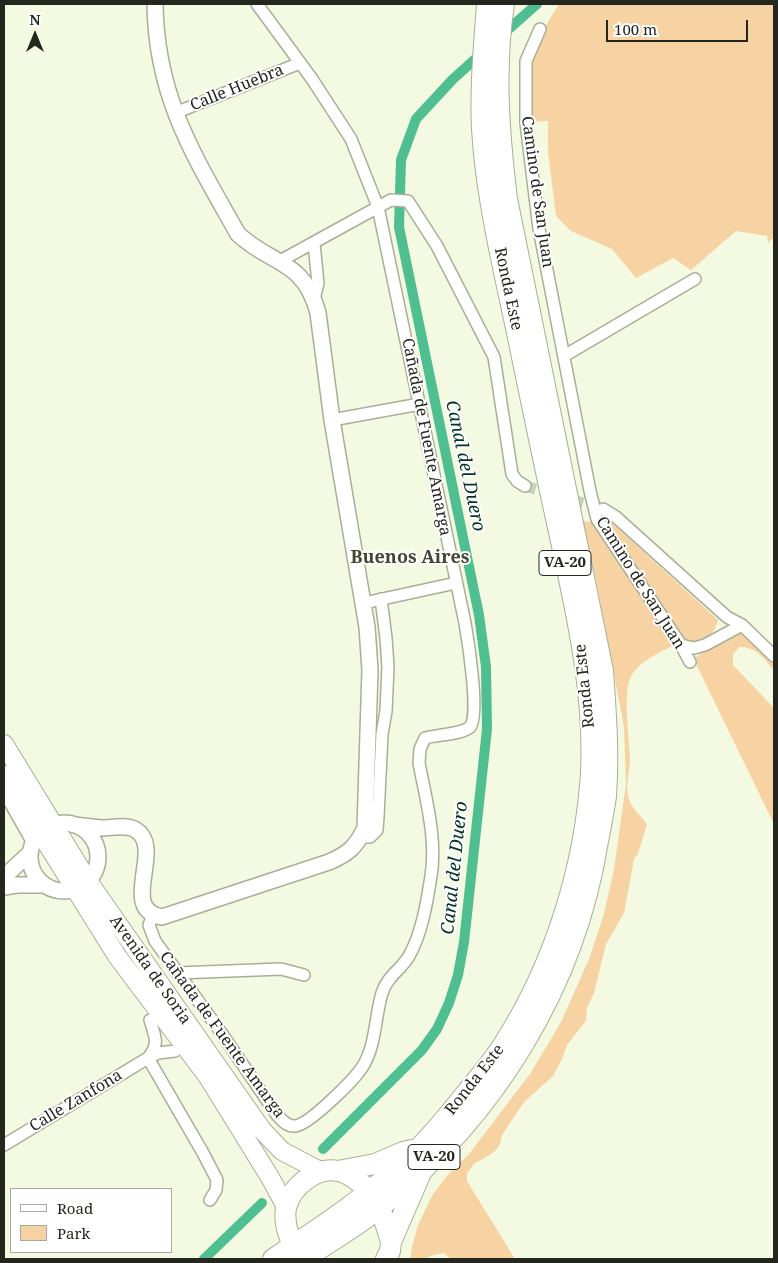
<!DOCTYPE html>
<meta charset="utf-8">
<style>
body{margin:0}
#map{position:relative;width:778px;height:1263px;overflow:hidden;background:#f4fae1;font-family:"Noto Serif",serif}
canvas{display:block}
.frame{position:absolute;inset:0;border:5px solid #25271e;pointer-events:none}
.legend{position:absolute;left:10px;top:1188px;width:162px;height:65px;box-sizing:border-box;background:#fff;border:1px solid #a8a9a5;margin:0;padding:6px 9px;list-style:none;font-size:15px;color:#25271e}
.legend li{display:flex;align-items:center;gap:10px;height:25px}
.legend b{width:25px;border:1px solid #a8a9a5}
.north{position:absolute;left:10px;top:10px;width:50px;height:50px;-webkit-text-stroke:4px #fff;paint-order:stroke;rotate:0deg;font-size:14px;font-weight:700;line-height:20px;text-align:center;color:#25271e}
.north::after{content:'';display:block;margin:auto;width:18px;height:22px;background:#25271e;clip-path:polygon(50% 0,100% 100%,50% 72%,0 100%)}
.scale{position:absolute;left:606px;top:20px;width:142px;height:22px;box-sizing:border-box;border:2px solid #25271e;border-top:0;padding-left:6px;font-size:15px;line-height:18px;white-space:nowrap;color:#25271e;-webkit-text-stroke:4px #fff;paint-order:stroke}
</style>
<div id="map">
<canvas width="778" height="1263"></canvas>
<div class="frame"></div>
<ul class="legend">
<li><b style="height:6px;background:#fff"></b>Road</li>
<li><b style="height:14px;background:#f7d2a3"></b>Park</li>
</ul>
<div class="north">N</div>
<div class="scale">100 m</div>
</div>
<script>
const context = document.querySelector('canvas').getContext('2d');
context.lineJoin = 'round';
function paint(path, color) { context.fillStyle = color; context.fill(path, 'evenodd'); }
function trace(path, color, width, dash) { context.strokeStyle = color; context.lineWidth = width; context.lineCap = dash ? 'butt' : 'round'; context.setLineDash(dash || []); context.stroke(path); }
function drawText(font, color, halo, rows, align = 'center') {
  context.font = font + ' "Noto Serif",serif'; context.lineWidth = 4; context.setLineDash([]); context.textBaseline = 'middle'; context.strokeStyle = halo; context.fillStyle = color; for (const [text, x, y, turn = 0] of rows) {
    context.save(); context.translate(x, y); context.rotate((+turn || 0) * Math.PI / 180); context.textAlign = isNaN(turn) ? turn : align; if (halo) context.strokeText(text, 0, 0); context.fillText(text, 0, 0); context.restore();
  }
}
paint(new Path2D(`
 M 559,4 L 774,4 L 774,237 L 768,243 L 767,236 L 736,231 L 691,270 L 673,258 L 636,278 L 612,249 L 571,231 L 556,216 L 548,152 L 548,121 L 530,122 L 531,59 L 545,27 Z
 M 580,520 L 598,524 L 674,645 C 659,653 639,661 631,677 C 622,692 630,742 630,761 C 629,772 626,785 628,796 C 631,808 640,815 647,824 L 638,854 L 634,859 L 624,913 L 606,944 L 594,993 L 587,1008 L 586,1021 L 567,1045 L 562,1059 L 553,1076 L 524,1102 L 502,1135 L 500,1144 L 496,1150 L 490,1155 L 475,1163 L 467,1173 L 467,1181 L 515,1259 L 451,1259 L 444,1253 L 433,1255 L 425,1259 L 410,1259 L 412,1247 L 418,1225 L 433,1194 L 446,1177 L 469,1154 L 530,1074 L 561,1022 L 589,959 L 604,914 L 614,869 L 626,784 L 624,727 L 596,580 L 585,532 Z
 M 612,523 L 718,620 C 713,637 707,639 691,645 L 682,639 L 607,529 Z
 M 741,633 L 774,662 L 774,670 C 763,658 756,646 739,647 L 733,655 L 733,665 L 774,708 L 774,824 L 695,662 L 695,658 L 700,654 Z`), '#f7d2a3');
trace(new Path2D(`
 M 502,35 L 537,4
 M 323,1149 L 422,1050 L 437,1029 L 449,1003 L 458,975 L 464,942 L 487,729 L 486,667 L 479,615 L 399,227 L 401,160 L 416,119 L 453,79 L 482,53
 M 204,1259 L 262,1203`), '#4fbf91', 10);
trace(new Path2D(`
 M 525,486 L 603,509`), '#cbd0ba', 11, [11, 5.5]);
const street = new Path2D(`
 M 540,29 L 526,61 L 526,123 L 539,229 L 590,491 L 597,519 L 681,645 L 690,662
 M 175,113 L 300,63
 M 314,244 L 318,283 L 314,299
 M 280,261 L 391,200 L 408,201 L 437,246 L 494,357 L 512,474 L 517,481 L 525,486
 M 564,356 L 695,279
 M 332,420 L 420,404
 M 603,509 L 616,517 L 727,617 L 742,625 L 774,656
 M 364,603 L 456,583
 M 681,645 L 694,648 L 705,645 L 742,625
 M 4,792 L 33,843
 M 361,837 L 370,837 L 377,830 L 378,817 L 382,734 L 386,711 L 388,667 L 386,638 L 381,599
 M 153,915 L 149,925 L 155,941 L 220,1031 L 277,1115 C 282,1120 287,1127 295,1126 C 309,1125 355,1079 363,1066 C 376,1045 375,1016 382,993 C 388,975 401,970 409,956 C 422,933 427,902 431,876 C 437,839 426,800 419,763 L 420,749 L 425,738 C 436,735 463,734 470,727 C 480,716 468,640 465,623 L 378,207 L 351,139 L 312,79 L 257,4
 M 177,973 L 281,969 L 304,975
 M 148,1058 L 203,1153 L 217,1180 L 216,1190 L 210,1200
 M 148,1058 C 160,1043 155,1037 150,1020
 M 4,1145 L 148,1058 L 158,1053 L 175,1051`);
const secondary = new Path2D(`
 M30 857a34 34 0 1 1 68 0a34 34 0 1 1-68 0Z
 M 74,825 C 83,826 92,827 101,828 C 112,828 126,824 136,830 C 165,848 118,910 162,917 L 329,862 C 348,854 356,847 365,828 L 370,670 L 367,627 L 332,420 L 318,313 C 304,259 272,266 238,234 C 194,156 156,97 155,4
 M 4,877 L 30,853
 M 4,887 L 17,885 L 45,885`);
const primary = new Path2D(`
 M 4,744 L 88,881 L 262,1130 L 282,1151 L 322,1172
 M 4,775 L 117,956 L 208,1077 L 271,1179 L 286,1207`);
const highway = new Path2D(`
 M 338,1171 L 375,1164 L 403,1152 L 412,1150
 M 298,1256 C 291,1242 283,1225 286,1208 C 291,1187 316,1166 338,1171 C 349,1173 363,1184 370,1192 C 381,1207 386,1225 391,1242
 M 273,1259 C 323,1226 374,1192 417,1150 C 435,1132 451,1112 467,1092 C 480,1076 494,1060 505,1042 C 555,963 585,867 591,773 C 595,692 576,611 559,532 C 544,464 530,396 516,328 C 502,262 486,196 482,129 C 480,87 484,45 487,4
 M 304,1259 C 329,1242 356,1227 379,1208 C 495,1116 575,986 598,841 C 601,826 604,811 606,796 C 609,754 606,713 603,671 L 507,199 C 499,132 494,71 504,4
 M 386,1259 L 390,1251 L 391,1242 L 420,1175`);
trace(street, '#a9af97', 14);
trace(secondary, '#a9af97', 18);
trace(primary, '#a9af97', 20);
trace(highway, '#a9af97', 22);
trace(street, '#fff', 11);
trace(secondary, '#fff', 15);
trace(primary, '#fff', 18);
trace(highway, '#fff', 20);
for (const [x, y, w] of [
 [565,563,52],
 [434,1157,52]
]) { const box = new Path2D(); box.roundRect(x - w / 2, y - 12.5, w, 25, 4); context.fillStyle = '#fff'; context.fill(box); trace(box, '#25271e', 1); }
drawText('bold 15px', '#25271e', null, [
 ["VA-20",565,563],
 ["VA-20",434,1157]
]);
drawText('16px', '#25271e', '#fff', [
 ["Calle Huebra",237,88,-22],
 ["Camino de San Juan",537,192,82],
 ["Ronda Este",508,289,78],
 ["Cañada de Fuente Amarga",426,437,79],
 ["Camino de San Juan",640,583,58],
 ["Ronda Este",585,686,-96],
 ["Avenida de Soria",150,970,55],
 ["Cañada de Fuente Amarga",222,1035,54],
 ["Ronda Este",475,1080,-52],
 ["Calle Zanfona",76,1101,-31]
]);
drawText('italic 18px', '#003321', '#fff', [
 ["Canal del Duero",465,466,78],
 ["Canal del Duero",455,868,-84]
]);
drawText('bold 18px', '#424632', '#fff', [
 ["Buenos Aires",410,558]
]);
</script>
